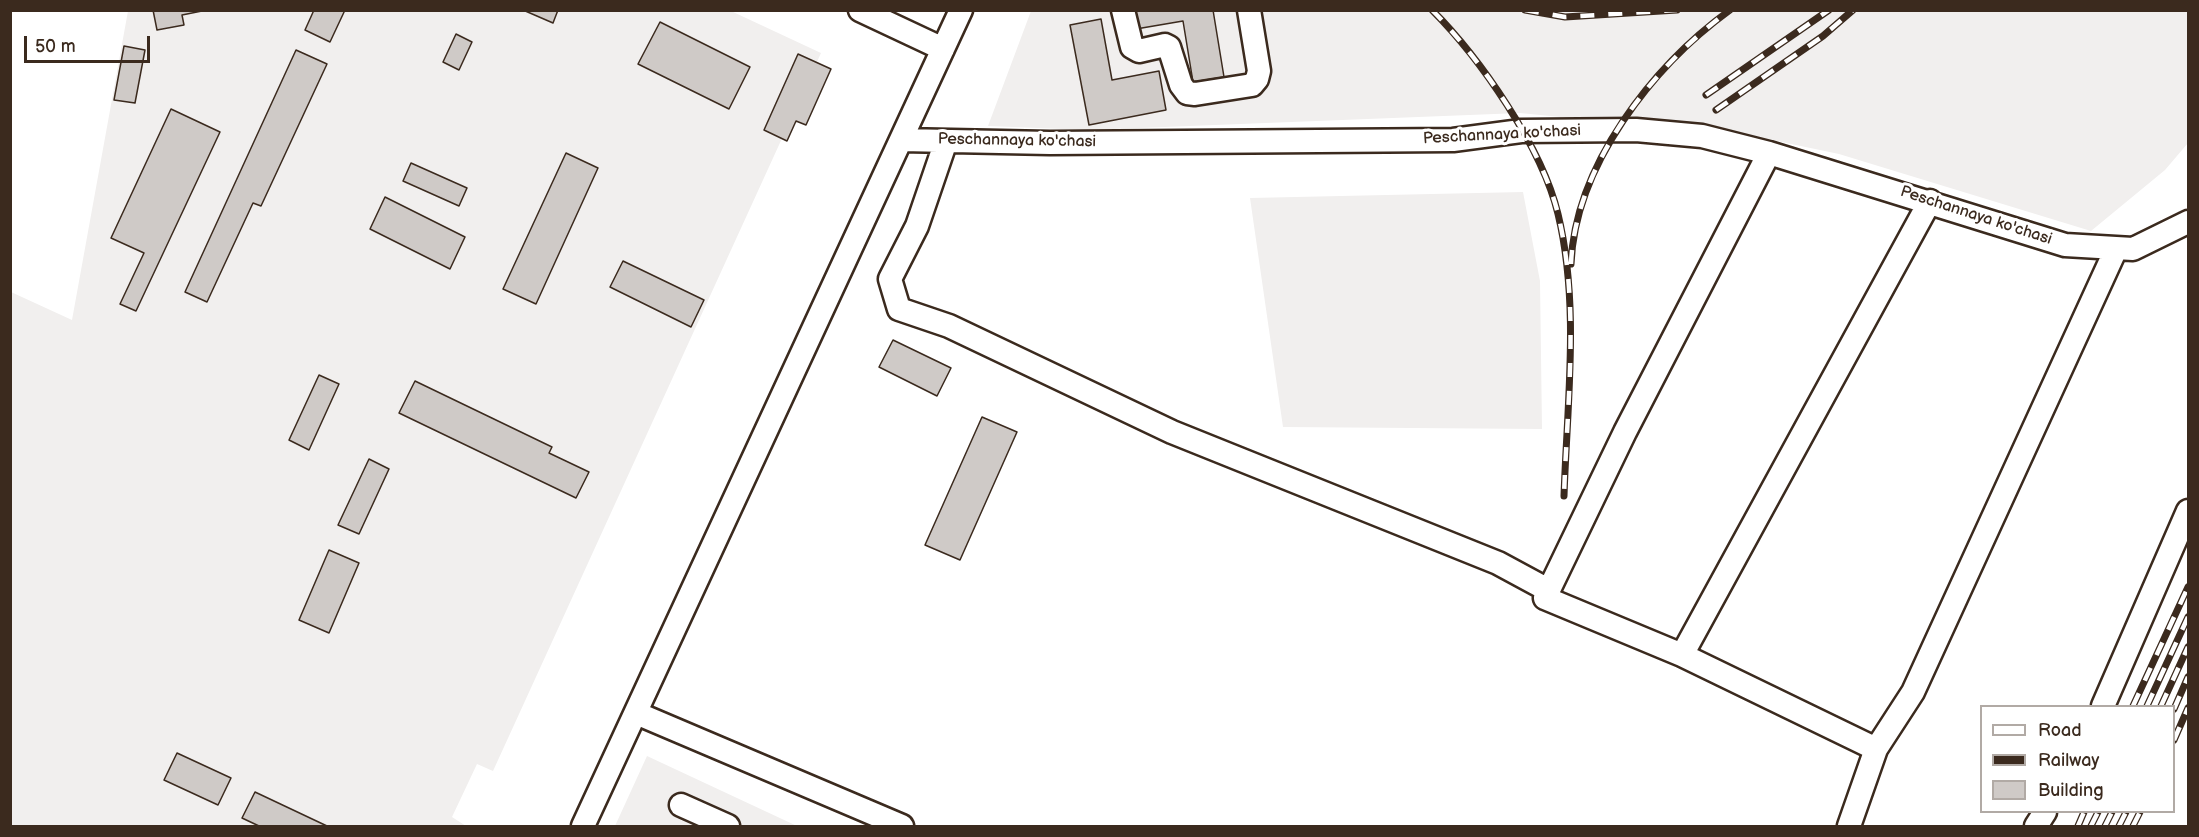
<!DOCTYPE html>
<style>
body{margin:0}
#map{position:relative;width:2199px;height:837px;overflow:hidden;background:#fff;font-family:"Balsamiq Sans",sans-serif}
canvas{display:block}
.frame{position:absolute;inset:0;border:12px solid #3b2a1e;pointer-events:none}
.legend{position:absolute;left:1980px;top:705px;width:195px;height:108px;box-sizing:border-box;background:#fff;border:2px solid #b1aaa5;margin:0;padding:8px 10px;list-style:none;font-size:18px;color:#3b2a1e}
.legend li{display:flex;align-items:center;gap:12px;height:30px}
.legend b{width:30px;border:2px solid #b1aaa5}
.scale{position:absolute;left:24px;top:36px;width:126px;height:27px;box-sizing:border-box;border:3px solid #3b2a1e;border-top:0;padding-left:8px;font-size:18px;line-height:21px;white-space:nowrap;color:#3b2a1e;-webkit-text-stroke:4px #fff;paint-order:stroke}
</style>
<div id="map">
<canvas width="2199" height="837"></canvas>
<div class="frame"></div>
<ul class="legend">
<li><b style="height:8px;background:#fff"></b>Road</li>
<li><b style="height:8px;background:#3b2a1e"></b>Railway</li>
<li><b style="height:16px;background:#cfcac7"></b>Building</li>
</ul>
<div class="scale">50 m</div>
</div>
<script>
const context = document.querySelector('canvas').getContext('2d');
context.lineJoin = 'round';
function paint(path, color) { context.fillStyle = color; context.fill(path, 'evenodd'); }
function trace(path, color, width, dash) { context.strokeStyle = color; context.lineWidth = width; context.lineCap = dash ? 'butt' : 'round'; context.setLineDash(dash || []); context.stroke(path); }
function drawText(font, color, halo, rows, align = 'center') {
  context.font = font + ' "Balsamiq Sans",sans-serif'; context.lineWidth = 6; context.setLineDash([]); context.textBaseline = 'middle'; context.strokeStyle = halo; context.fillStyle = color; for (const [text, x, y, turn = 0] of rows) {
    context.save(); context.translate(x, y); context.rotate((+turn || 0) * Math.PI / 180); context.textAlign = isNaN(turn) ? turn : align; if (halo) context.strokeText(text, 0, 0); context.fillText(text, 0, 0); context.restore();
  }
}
paint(new Path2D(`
 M 128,11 L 731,11 L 821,53 L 493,771 L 477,764 L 452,817 L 466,826 L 11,826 L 11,292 L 72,320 Z
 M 1031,11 L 2188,11 L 2188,143 L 2165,170 L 2091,231 L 1839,154 L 1753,136 L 1520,113 L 1088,130 L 988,126 Z
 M 1523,192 L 1540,281 L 1542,429 L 1283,427 L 1250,198 Z
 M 647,756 L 797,826 L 615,826 Z`), '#f1efee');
const building = new Path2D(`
 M 153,10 L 207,10 L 182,15 L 184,25 L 157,30 Z
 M 314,10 L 345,10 L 330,42 L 305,30 Z
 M 523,10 L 558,10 L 553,23 Z
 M 1133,10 L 1213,10 L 1224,77 L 1193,82 L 1183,21 L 1136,29 Z
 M 1101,19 L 1112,80 L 1159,71 L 1166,110 L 1089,125 L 1070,25 Z
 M 660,22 L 750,67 L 729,109 L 638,64 Z
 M 456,34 L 472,42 L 459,70 L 443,62 Z
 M 124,46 L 145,50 L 135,103 L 114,100 Z
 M 296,50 L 327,64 L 261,206 L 253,203 L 207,302 L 185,292 Z
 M 798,54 L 831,69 L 806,125 L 796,121 L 787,141 L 764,130 Z
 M 171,109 L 220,132 L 136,311 L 120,304 L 144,253 L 111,238 Z
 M 566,153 L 598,168 L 536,304 L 503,289 Z
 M 411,163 L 467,188 L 459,206 L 403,181 Z
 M 385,197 L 465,237 L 450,269 L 370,229 Z
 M 623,261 L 704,300 L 691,327 L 610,287 Z
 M 893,340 L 951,368 L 937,396 L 879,367 Z
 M 319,375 L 339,384 L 309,450 L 289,440 Z
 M 415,381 L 552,447 L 549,453 L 589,472 L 576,498 L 399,413 Z
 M 982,417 L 1017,432 L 960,560 L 925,545 Z
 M 369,459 L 389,469 L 359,534 L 338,525 Z
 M 329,550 L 359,563 L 329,633 L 299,620 Z
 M 177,753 L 231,778 L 218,805 L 164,780 Z
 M 255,792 L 327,826 L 259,826 L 242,818 Z`);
paint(building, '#cfcac7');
trace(building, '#3b2a1e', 1.5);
const minor = new Path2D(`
 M 860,10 L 943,49
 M 1123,10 L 1132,47 L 1139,51 L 1165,45 L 1169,47 L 1181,85 L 1187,93 L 1195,94 L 1252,85 L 1257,79 L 1259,71 L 1249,10
 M 901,140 L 1050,143 L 1453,140 L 1521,131 L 1636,130 L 1702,136 L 1769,153 L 2065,245 L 2133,249 L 2188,222
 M 946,141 L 917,226 L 890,279 L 899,309 L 949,326 L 1172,432 L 1498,563 L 1548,590
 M 1769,153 L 1625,432 L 1545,598 L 1682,655 L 1876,749
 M 1682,655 L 1930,201
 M 2103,706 L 2188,511
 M 636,713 L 902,826
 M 681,805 L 728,826
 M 583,826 L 961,10
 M 1849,826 L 1876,749 L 1913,692 L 2116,249
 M 2036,826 L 2045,812`);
trace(minor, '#3b2a1e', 27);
trace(minor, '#fff', 22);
const rail = new Path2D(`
 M 1432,10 C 1480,58 1542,147 1558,214 C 1580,305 1567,403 1564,496
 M 1525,10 L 1565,17 L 1677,10
 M 1706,95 L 1829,10
 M 1716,110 L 1823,36 L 1853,10
 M 1571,264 C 1575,165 1653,66 1730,10
 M 2133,706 L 2188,587
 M 2147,706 L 2188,617
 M 2161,706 L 2188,647
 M 2174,709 L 2188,677
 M 2174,740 L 2188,708
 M 2078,826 L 2084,812
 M 2091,826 L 2098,812
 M 2105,826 L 2112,812
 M 2119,826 L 2126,812
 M 2133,826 L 2140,812`);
trace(rail, '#3b2a1e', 7);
trace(rail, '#fff', 4.5, [14]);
drawText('16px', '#3b2a1e', '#fff', [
 ["Peschannaya ko'chasi",1502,135,-3],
 ["Peschannaya ko'chasi",1017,141,1],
 ["Peschannaya ko'chasi",1976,216,18]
]);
</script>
